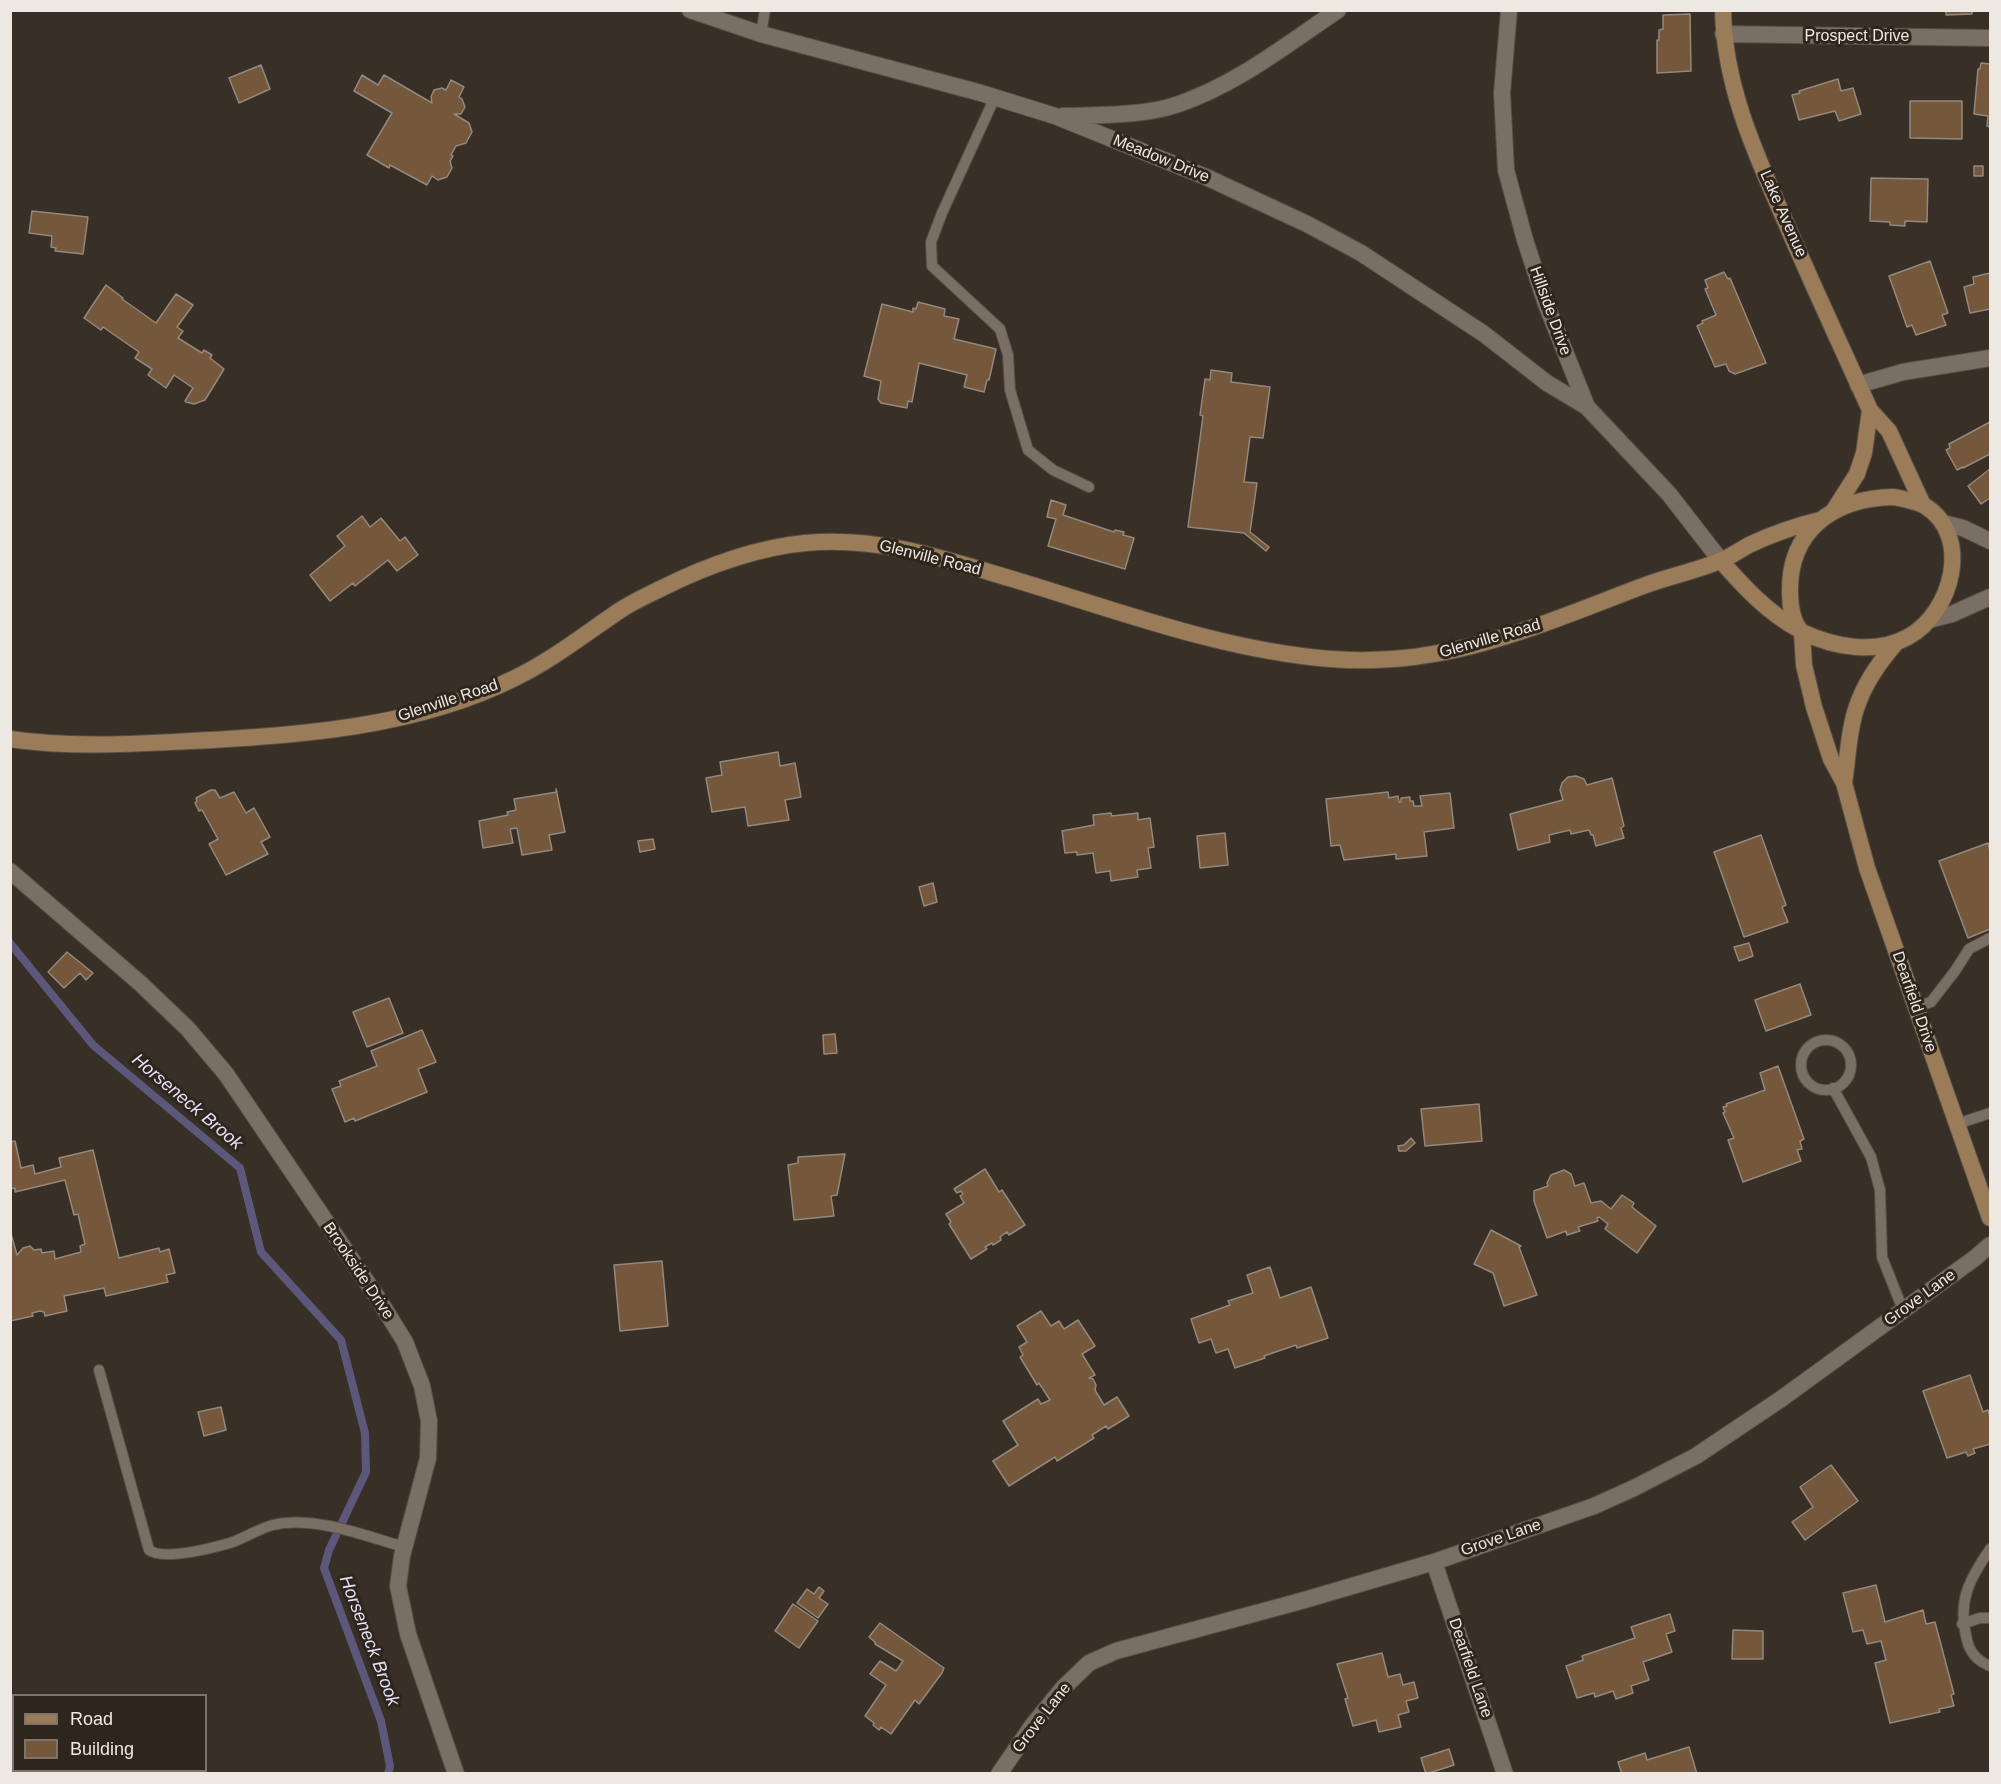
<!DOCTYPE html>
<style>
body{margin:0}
#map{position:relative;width:2001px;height:1784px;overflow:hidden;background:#382f26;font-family:Helvetica,sans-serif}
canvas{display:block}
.frame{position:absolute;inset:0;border:12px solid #eee8e2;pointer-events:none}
.legend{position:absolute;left:12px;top:1694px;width:195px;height:78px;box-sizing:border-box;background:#2e251d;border:2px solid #7b736c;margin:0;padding:8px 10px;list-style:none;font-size:18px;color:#eee8e2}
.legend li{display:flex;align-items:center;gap:12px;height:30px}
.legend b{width:30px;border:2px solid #7b736c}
</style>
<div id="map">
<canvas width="2001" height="1784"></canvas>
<div class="frame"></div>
<ul class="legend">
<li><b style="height:8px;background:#9a7c59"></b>Road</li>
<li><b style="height:16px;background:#75583b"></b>Building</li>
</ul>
</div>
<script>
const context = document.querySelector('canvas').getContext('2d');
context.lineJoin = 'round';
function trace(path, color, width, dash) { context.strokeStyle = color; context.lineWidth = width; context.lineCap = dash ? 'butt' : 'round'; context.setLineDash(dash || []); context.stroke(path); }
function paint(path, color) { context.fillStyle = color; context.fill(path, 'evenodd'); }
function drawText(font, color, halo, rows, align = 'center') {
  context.font = font + ' Helvetica,sans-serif'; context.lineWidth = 6; context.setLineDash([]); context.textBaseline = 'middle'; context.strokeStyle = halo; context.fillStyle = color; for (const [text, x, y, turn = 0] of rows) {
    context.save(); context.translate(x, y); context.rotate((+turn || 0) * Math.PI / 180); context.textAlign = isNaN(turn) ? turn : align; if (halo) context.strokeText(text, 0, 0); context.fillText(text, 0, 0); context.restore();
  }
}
trace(new Path2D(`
 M 10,943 L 93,1045 L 240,1168 L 261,1252 L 341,1340 L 365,1433 L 366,1472 L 329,1550 L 324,1568 L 381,1721 L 390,1766 L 388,1774`), '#5d587b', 8);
const building = new Path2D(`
 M 1946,10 L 1972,10 L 1972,14 L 1946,15 Z
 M 1690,14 L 1691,71 L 1657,73 L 1657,40 L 1659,40 L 1659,30 L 1663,29 L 1663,15 Z
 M 1981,63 L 1990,64 L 1990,127 L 1987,126 L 1988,116 L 1974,114 L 1978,69 L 1980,69 Z
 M 261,65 L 270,89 L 239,103 L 229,78 Z
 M 362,75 L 378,85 L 384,75 L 432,103 L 431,97 L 434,90 L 442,88 L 446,90 L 451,80 L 464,87 L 459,97 L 462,99 L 465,107 L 461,114 L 454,114 L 469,123 L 472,132 L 466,143 L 456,146 L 451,155 L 453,156 L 450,161 L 452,168 L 447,177 L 438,180 L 432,176 L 427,185 L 390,165 L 389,168 L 367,155 L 392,113 L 354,91 Z
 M 1838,79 L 1841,91 L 1853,88 L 1861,114 L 1839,121 L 1835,111 L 1799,120 L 1792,95 L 1800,93 L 1799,91 Z
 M 1910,101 L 1962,101 L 1962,139 L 1910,138 Z
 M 1974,166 L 1983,166 L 1983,176 L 1974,176 Z
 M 1871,178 L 1928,179 L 1927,222 L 1905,221 L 1905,226 L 1890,225 L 1890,222 L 1870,221 Z
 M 32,211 L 88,217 L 83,254 L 55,251 L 56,248 L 51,247 L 52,236 L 29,233 Z
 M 1930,261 L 1948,313 L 1942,315 L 1946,325 L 1916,335 L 1912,325 L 1907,327 L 1889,276 Z
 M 1724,272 L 1728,279 L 1730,278 L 1766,363 L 1735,374 L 1729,371 L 1726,364 L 1715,367 L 1697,326 L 1703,323 L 1702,321 L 1716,315 L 1705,289 L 1708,288 L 1705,280 Z
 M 1990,273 L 1990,309 L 1970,313 L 1964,287 L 1974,284 L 1973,277 Z
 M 106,285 L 123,298 L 122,299 L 156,323 L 176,294 L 193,305 L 177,327 L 183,331 L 178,338 L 202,353 L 204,350 L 212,355 L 210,358 L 224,369 L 205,400 L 194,404 L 186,402 L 185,401 L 193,388 L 174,375 L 166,388 L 148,375 L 152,369 L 135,358 L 139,352 L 103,327 L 101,330 L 84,318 Z
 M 918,302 L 945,309 L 944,316 L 959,319 L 954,339 L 996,349 L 989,380 L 987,380 L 984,392 L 964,387 L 967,375 L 919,363 L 912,402 L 908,401 L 907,408 L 881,403 L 878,399 L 881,381 L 864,376 L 882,304 L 913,312 L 913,308 L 916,309 Z
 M 1211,370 L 1232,373 L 1231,382 L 1270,387 L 1263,438 L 1250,437 L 1244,482 L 1257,483 L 1250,532 L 1269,547 L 1266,551 L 1244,533 L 1188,527 L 1203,416 L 1200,415 L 1205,379 L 1210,380 Z
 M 1990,422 L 1990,454 L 1963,468 L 1963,467 L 1957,470 L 1946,450 L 1950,448 L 1949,444 Z
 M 1990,469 L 1990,498 L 1981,504 L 1968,486 Z
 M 1051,500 L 1066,505 L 1063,515 L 1114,532 L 1115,530 L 1124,532 L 1123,535 L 1134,538 L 1125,569 L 1048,546 L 1056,519 L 1047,517 Z
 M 362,516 L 370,527 L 381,518 L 400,541 L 405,537 L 418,555 L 397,571 L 388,560 L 355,586 L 353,583 L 330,601 L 310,575 L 345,546 L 337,536 Z
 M 778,752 L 780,766 L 795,763 L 801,797 L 785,800 L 789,820 L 748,826 L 745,807 L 712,812 L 706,778 L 722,775 L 720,762 Z
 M 1576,776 L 1584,779 L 1587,785 L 1612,778 L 1624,826 L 1621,828 L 1624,838 L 1596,846 L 1593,835 L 1591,835 L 1589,830 L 1571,834 L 1570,830 L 1549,835 L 1550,842 L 1518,850 L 1510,814 L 1563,800 L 1560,790 L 1562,783 L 1568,777 Z
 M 556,789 L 565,832 L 549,835 L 552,850 L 522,855 L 517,828 L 510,829 L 513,843 L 483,848 L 479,821 L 508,815 L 507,812 L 516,810 L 514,799 L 557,792 Z
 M 211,790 L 215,790 L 220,798 L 234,792 L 246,813 L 254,808 L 270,837 L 261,842 L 268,854 L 226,875 L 209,844 L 218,839 L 202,810 L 199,811 L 195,803 L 197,801 L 196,798 Z
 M 1388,792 L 1389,798 L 1398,796 L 1399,802 L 1401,802 L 1401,798 L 1410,797 L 1410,801 L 1413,801 L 1414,806 L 1422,806 L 1420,796 L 1450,793 L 1454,828 L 1424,832 L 1427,856 L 1396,859 L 1396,854 L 1344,860 L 1340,845 L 1331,846 L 1326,799 Z
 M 1111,813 L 1112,816 L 1138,813 L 1138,820 L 1150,818 L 1154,847 L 1148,848 L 1151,868 L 1137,870 L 1138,877 L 1111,881 L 1110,871 L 1096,873 L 1093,853 L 1077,855 L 1077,852 L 1065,853 L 1062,831 L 1094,825 L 1093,815 Z
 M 1225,833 L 1228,865 L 1200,868 L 1197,836 Z
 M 1761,835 L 1786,905 L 1782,907 L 1788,922 L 1744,937 L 1714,852 Z
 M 653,839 L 655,849 L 640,852 L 638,841 Z
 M 1988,843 L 1990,851 L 1990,929 L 1968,938 L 1939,861 Z
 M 933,883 L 937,902 L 924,906 L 919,887 Z
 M 1749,943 L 1753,956 L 1739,961 L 1734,947 Z
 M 67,952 L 93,973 L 86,980 L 80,973 L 64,988 L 48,972 Z
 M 1800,984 L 1811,1015 L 1766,1031 L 1755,1000 Z
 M 389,998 L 403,1033 L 367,1047 L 353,1012 Z
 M 422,1030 L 436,1062 L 418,1069 L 427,1092 L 355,1121 L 354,1118 L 345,1122 L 332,1089 L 341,1086 L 339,1081 L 377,1066 L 371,1051 Z
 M 835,1034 L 837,1053 L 824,1054 L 823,1035 Z
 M 1778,1066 L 1804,1139 L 1800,1141 L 1802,1149 L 1797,1150 L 1801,1161 L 1743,1182 L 1728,1140 L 1734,1138 L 1723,1113 L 1725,1112 L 1723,1107 L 1727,1106 L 1726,1104 L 1765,1090 L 1760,1073 Z
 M 1479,1104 L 1482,1141 L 1425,1146 L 1421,1109 Z
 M 1411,1138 L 1415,1143 L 1406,1151 L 1399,1151 L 1398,1146 L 1404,1145 Z
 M 15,1141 L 21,1168 L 33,1165 L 35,1174 L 61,1167 L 59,1158 L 93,1150 L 119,1258 L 159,1248 L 160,1252 L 169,1249 L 175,1273 L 166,1275 L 168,1282 L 106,1296 L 104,1288 L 64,1296 L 67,1311 L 45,1316 L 44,1312 L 40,1311 L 32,1313 L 33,1316 L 10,1321 L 10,1230 L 17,1255 L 23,1248 L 30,1246 L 34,1250 L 41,1249 L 42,1253 L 54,1251 L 55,1259 L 81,1252 L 80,1246 L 85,1244 L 78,1214 L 74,1215 L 65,1180 L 15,1192 L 15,1188 L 10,1189 L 10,1142 Z
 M 845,1154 L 837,1195 L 831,1196 L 834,1216 L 794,1220 L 788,1165 L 798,1163 L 798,1157 Z
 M 985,1169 L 999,1192 L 1002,1190 L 1025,1225 L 1009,1235 L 1007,1232 L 1000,1237 L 1001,1240 L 993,1245 L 992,1243 L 985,1247 L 987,1249 L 971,1259 L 949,1224 L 951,1222 L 946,1214 L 964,1203 L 960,1196 L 963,1194 L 961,1191 L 957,1193 L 954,1189 Z
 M 1564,1170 L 1571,1174 L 1575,1186 L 1584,1183 L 1591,1203 L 1601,1201 L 1611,1209 L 1622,1195 L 1634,1203 L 1632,1207 L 1656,1226 L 1637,1253 L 1605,1229 L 1608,1224 L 1599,1217 L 1597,1218 L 1598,1221 L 1578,1227 L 1580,1231 L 1567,1235 L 1566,1231 L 1547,1238 L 1534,1201 L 1534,1191 L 1548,1186 L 1547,1183 L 1551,1175 Z
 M 1491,1230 L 1521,1246 L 1519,1247 L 1537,1295 L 1504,1306 L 1493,1273 L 1474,1264 Z
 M 662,1261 L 668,1326 L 620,1331 L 614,1265 Z
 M 1270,1267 L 1280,1298 L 1311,1287 L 1328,1338 L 1297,1348 L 1296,1345 L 1264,1356 L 1265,1358 L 1235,1368 L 1228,1349 L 1216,1353 L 1211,1339 L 1199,1343 L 1191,1319 L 1230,1305 L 1228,1301 L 1253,1293 L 1247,1275 Z
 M 1041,1311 L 1051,1326 L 1059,1321 L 1064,1329 L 1078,1320 L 1095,1346 L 1082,1354 L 1095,1375 L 1089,1378 L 1093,1379 L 1096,1385 L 1095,1390 L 1104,1405 L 1117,1397 L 1129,1416 L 1108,1429 L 1106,1426 L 1092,1435 L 1094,1438 L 1057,1461 L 1055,1457 L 1009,1486 L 993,1461 L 1018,1445 L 1003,1421 L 1038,1399 L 1041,1404 L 1050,1400 L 1039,1383 L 1037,1385 L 1020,1357 L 1023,1355 L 1019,1347 L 1027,1342 L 1017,1326 Z
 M 1970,1375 L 1983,1412 L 1988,1410 L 1990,1417 L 1990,1444 L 1973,1449 L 1975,1453 L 1968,1456 L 1966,1452 L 1947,1458 L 1923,1391 Z
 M 221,1407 L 226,1430 L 204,1436 L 198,1412 Z
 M 1831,1465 L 1858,1501 L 1805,1540 L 1792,1522 L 1813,1507 L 1800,1487 Z
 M 1876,1585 L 1885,1622 L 1923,1610 L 1926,1624 L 1935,1622 L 1954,1694 L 1951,1695 L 1954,1706 L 1939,1709 L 1940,1712 L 1890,1723 L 1875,1663 L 1886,1660 L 1881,1641 L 1867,1644 L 1863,1630 L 1853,1632 L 1843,1593 Z
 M 819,1587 L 824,1591 L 819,1598 L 828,1604 L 818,1618 L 797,1603 L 807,1589 L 814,1594 Z
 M 793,1604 L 818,1621 L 799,1648 L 775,1631 Z
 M 1670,1614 L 1675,1631 L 1666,1634 L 1672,1652 L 1643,1662 L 1649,1680 L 1631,1686 L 1633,1693 L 1616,1699 L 1613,1691 L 1595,1697 L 1594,1693 L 1577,1698 L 1566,1666 L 1583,1660 L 1582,1656 L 1635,1638 L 1631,1627 Z
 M 880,1623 L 944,1668 L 942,1673 L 919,1704 L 915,1700 L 891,1734 L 881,1727 L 879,1730 L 873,1725 L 874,1723 L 865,1716 L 886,1685 L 870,1674 L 880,1661 L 896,1671 L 903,1661 L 875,1644 L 875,1642 L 869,1637 Z
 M 1733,1630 L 1763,1631 L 1763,1659 L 1732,1659 Z
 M 1382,1653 L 1388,1677 L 1400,1674 L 1403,1685 L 1414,1682 L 1418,1698 L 1406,1701 L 1409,1712 L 1398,1715 L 1401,1727 L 1379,1732 L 1376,1720 L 1353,1726 L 1345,1699 L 1348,1698 L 1337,1664 Z
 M 1689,1747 L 1697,1774 L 1622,1774 L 1618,1762 L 1645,1753 L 1647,1760 Z
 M 1449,1749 L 1454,1765 L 1426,1774 L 1421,1758 Z
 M 13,1768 L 14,1770 L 141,1770 L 142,1774 L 10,1774 L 10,1770 Z`);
paint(building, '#75583b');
trace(building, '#93887e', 1.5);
const service = new Path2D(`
 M 761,34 L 765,10
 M 995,97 L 942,213 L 931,242 L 932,266 L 1000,329 L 1008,355 L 1010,390 L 1028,450 L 1053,470 L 1089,487
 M 1916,1007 L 1931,1002 L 1955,971 L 1969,949 L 1990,938
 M1801 1065a25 25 0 1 1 50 0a25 25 0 1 1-50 0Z
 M 1833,1088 L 1871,1157 L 1880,1190 L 1882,1257 L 1903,1310
 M 1957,1124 L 1990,1113
 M 99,1370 L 149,1550 C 164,1561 212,1548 230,1543 C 245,1538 258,1529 273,1525 C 312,1515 366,1536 404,1547
 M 1990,1549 C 1969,1580 1957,1601 1967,1640 C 1970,1653 1977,1661 1990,1666
 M 1962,1624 L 1980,1618 L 1990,1618`);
const minor = new Path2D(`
 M 690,10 L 761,34 L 981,93 L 1055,116 L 1206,177 L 1307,224 L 1361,253 L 1484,334 L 1547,383 L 1587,407
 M 1509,10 L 1502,93 L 1506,170 L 1525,240 L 1546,304 L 1587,407 L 1669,494 L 1721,561
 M 1723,34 L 1990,38
 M 1063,116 C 1098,115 1143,116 1176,105 C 1236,85 1286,45 1338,10
 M 1858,385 L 1903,372 L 1990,358
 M 1943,523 L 1963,528 L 1990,541
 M 1929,620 L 1952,614 L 1990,597
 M 1434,1562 L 1505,1774
 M 999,1774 L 1032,1726 L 1063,1688 L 1089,1663 L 1116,1651 L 1301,1601 L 1434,1562 L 1594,1506 L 1634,1488 L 1696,1456 L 1781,1399 L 1975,1258 L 1990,1245`);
const tertiary = new Path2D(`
 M 10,871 L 141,984 L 188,1029 L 226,1074 L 379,1300 L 405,1342 L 422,1386 L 429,1421 L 428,1458 L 402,1556 L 398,1586 L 408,1634 L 456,1774`);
const secondary = new Path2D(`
 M 1723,10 C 1724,86 1756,155 1786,223 C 1813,286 1842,348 1870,410 L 1889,431 L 1923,505
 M 1894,497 C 1904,499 1916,501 1925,506 C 1973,536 1952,613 1908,637 C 1875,655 1834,647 1802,632 C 1793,624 1790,606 1790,594 C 1788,530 1834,498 1894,497 Z
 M 1834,510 L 1857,474 L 1864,453 L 1870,410
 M 1721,561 C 1744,587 1768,613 1798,629
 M 1802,632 L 1804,665 L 1814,707 L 1831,759 L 1844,783 L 1867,868 L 1990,1218
 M 10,739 C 70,748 131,744 191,741 C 300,735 415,728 515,678 C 552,660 585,634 619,611 C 632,602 646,596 660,589 C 706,566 754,548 805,543 C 876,536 942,558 1009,578 C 1113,609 1223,651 1331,659 C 1447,668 1537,626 1643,586 C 1669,576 1698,571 1724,559 C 1733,555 1740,550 1749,545 C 1772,534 1795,526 1820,520
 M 1844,783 C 1848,759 1848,733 1856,709 C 1864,684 1879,662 1897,642`);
trace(service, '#564d46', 12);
trace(minor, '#564d46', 18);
trace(tertiary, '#564d46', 18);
trace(secondary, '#564d46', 18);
trace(service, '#796f64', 10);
trace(minor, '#796f64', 16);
trace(tertiary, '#796f64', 16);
trace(secondary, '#9a7c59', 16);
drawText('16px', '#eee8e2', '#2e251d', [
 ["Prospect Drive",1857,37],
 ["Meadow Drive",1161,159,22],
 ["Lake Avenue",1783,214,66],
 ["Hillside Drive",1550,311,70],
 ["Glenville Road",930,558,14],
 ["Glenville Road",1490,639,-16],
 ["Glenville Road",448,701,-18],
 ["Dearfield Drive",1914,1002,71],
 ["Brookside Drive",358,1271,56],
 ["Grove Lane",1920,1298,-36],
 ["Grove Lane",1501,1538,-19],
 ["Dearfield Lane",1470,1668,71],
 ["Grove Lane",1042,1718,-52]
]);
drawText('italic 18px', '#e4e1fa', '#2e251d', [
 ["Horseneck Brook",187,1102,40],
 ["Horseneck Brook",369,1641,69]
]);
</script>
